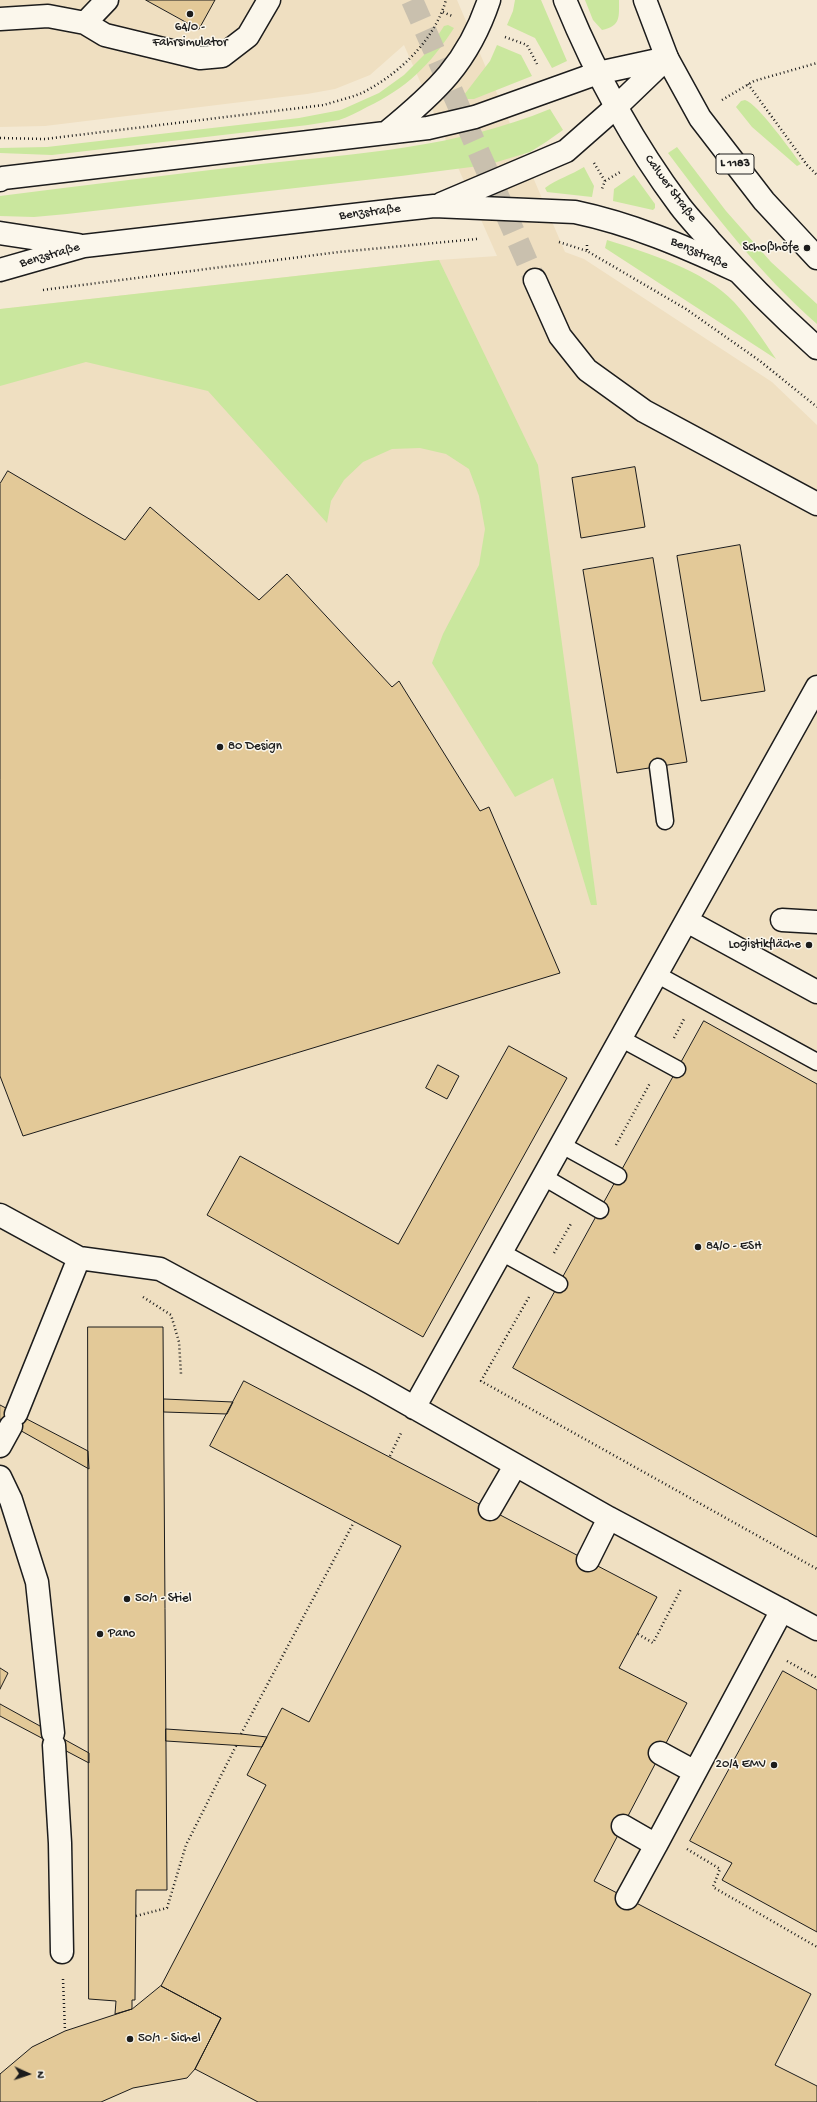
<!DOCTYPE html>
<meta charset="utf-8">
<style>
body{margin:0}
#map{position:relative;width:817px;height:2102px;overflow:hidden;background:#f4e9d3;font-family:"Gochi Hand",sans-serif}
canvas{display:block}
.north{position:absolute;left:8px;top:2054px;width:40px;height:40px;-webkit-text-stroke:3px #fbf7ec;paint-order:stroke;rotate:93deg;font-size:11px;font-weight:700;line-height:16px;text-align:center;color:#1c1c1c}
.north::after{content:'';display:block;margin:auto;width:14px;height:18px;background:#1c1c1c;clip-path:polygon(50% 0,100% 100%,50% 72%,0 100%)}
</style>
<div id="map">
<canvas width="817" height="2102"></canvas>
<div class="north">N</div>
</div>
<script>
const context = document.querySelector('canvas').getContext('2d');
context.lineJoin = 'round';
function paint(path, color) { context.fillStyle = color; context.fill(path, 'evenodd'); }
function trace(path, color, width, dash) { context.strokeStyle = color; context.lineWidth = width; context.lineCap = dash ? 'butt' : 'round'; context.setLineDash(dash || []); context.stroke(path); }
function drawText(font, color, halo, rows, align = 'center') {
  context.font = font + ' "Gochi Hand",sans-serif'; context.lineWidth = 3; context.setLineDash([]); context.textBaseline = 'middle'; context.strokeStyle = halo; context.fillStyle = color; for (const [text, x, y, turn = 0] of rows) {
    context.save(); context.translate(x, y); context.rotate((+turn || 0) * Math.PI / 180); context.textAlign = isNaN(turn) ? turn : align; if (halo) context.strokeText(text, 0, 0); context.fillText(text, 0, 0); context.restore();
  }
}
paint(new Path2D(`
 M 0,0 L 457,0 L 565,252 L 584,259 L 772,382 L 817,425 L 817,2102 L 0,2102 L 0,309 L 439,260 L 497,256 L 404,45 L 370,75 L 335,89 L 307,94 L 45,126 L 0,127 Z`), '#efdfc1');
paint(new Path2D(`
 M 515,0 L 541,0 L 567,61 L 552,68 L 535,38 L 507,25 L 513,11 Z
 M 585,0 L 619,0 C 619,17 621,26 602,30 L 593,20 Z
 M 448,25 L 454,28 C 430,65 407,88 367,107 C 358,112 348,117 339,120 C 329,122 318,123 308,125 L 52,155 L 0,153 L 0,148 L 47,147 L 299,118 L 341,110 L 379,93 L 404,75 L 428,51 L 444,26 Z
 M 497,45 L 521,55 L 532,76 L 474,99 L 464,99 L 464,95 L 490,61 Z
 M 745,100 C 758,104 791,151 801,164 L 797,166 L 752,127 L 736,107 L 741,101 Z
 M 550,109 L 563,130 L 546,142 L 530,152 L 487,165 L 401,176 L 67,214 L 34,217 L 0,216 L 0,196 C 87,185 174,174 261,164 C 362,153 455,148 550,109 Z
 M 677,147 L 726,211 L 771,262 L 817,304 L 817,324 C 760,274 713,213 668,153 Z
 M 584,167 L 594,186 L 592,197 L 547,192 L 545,188 C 557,179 571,175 584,167 Z
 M 634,175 L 655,204 L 655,208 L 653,210 L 613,201 L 614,189 Z
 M 607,240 C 648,253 704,270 734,302 C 750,320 763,340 776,359 L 605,248 Z
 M 439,260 L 538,465 L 597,905 L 591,905 L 553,778 L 515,797 L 432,663 L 443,634 L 479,565 L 485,529 L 479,496 L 469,469 L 446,454 L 420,448 L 392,449 L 363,462 L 344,480 L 331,501 L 327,523 L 208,391 L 86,362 L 0,386 L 0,309 Z`), '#cae79e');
const building = new Path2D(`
 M 146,0 L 215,0 L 199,29 Z
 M 635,467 L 645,527 L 581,538 L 572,478 Z
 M 8,471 L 125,540 L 150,507 L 259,600 L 287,574 L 392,687 L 399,681 L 480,811 L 489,807 L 560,973 L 23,1136 L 0,1076 L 0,484 Z
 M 740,545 L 765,691 L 701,701 L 677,556 Z
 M 653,558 L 687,762 L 617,773 L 583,570 Z
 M 704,1021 L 817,1084 L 817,1537 L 513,1368 Z
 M 509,1046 L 567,1078 L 423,1337 L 207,1215 L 240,1156 L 398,1244 Z
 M 438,1065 L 459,1076 L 447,1099 L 426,1088 Z
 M 88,1327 L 163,1327 L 167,1890 L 136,1890 L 135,2000 L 132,2000 L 132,2009 L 115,2014 L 116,2001 L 89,1999 Z
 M 244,1381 L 657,1597 L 619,1668 L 687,1703 L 594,1881 L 811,1994 L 775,2065 L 817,2086 L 817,2102 L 258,2102 L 195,2069 L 221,2018 L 161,1986 L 266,1785 L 247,1775 L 282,1708 L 309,1722 L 401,1546 L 210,1446 Z
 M 164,1399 L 233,1402 L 227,1414 L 164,1412 Z
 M 0,1405 L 88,1451 L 89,1469 L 0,1419 Z
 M 0,1668 L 8,1673 L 0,1689 Z
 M 783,1671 L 817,1690 L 817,1932 L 722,1880 L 732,1863 L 690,1841 Z
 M 0,1704 L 89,1753 L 89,1763 L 0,1716 Z
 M 166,1729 L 241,1734 L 267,1737 L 262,1747 L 166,1741 Z
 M 161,1986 L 221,2018 L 195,2069 L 187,2078 L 133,2088 L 101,2102 L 0,2102 L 0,2074 L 32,2047 L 65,2031 L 132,2009 Z`);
paint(building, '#e3c998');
trace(building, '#1c1c1c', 1);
trace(new Path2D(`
 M 412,0 L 535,280`), '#c9c0ae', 22, [22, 11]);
const lane = new Path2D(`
 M 658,767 L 665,821
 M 656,974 L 817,1062
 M 620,1038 L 677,1069
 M 560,1144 L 618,1176
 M 542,1176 L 600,1210
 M 501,1252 L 559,1284`);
const street = new Path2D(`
 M 0,19 L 48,16 L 85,23 L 107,0
 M 85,23 L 105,35 L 200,58 L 222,56 L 248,36 L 269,0
 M 386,133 C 436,92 468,63 489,0
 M 0,180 L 3,178 L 428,128 L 475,117 L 598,73 L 667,58
 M 441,204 L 566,151 L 616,107 L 667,58
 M 0,233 L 78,245
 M 0,270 L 84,246 L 397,210 L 434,206 L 575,212 C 632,224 683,246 735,270
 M 535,280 L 560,336 L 587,370 L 644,411 L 817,504
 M 782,920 L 817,922
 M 687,921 L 817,992
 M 0,1215 L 79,1258 L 160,1269 L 371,1383 L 609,1518 L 817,1629
 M 414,1408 L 817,687
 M 16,1414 L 79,1258
 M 0,1446 L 11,1426
 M 0,1477 L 11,1500 L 37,1582 L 53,1733
 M 490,1509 L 515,1466
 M 588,1560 L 609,1518
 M 54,1745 L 60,1843 L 62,1952
 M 660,1753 L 695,1772
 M 623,1826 L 656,1845 L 627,1898
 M 656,1845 L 782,1610`);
const primary = new Path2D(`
 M 565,0 C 595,73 633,143 680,206 C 689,218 700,229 710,241 C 744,279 779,314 817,348
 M 645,0 L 667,58 L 700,118 L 764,201 L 817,258`);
trace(lane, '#1c1c1c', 19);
trace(street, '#1c1c1c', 25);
trace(primary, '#1c1c1c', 25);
trace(new Path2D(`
 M 443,12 L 452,16
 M 505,37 L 527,45 L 537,64
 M 748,84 L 807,165 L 817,175
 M 722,100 L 754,81 L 817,63
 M 0,138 L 45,139 L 324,105 C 336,101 350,98 362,93 C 399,74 434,41 446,0
 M 594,163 L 605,181 L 602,189
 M 605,181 L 622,171
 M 559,242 L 587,251
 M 587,245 L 587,251 L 686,309 L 760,361 L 817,407
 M 43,290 L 339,252 L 477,239
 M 674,1038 L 684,1019
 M 616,1145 L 650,1083
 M 554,1253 L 572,1222
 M 143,1297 L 171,1315 L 179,1342 L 181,1374
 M 529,1297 L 481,1381 L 817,1569
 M 390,1456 L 401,1433
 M 638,1634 L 653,1643 L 681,1589
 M 787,1661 L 817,1678
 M 241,1734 L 354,1522
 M 687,1849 L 720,1869 L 713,1887 L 817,1947
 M 136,1916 L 167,1908 L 186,1845 L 237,1744
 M 63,1979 L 65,2031`), '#1c1c1c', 2.5, [1, 3]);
trace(lane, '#fbf7ec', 16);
trace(street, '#fbf7ec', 22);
trace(primary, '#fbf7ec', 22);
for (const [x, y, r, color] of [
 [190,14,4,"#1c1c1c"],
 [807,248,4,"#1c1c1c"],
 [220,747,4,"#1c1c1c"],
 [809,945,4,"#1c1c1c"],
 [698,1247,4,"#1c1c1c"],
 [127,1599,4,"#1c1c1c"],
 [100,1634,4,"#1c1c1c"],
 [774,1765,4,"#1c1c1c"],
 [130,2039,4,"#1c1c1c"]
]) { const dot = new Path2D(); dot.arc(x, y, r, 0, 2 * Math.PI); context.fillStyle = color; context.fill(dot); trace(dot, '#fbf7ec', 1.5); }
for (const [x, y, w] of [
 [735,164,38]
]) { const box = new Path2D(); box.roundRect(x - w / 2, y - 10, w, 20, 3); context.fillStyle = '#fbf7ec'; context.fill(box); trace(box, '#1c1c1c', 1); }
drawText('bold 12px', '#1c1c1c', null, [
 ["L 1183",735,164]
]);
drawText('13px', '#1c1c1c', '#fbf7ec', [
 ["64/0 -",190,28,"center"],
 ["Fahrsimulator",190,43,"center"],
 ["Schoßhöfe",799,248,"right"],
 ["80 Design",228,747],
 ["Logistikfläche",801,945,"right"],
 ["84/0 - ESH",706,1247],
 ["50/1 - Stiel",135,1599],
 ["Pano",108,1634],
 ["20/4 EMV",766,1765,"right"],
 ["50/1 - Sichel",138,2039]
], 'left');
drawText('13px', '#1c1c1c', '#fbf7ec', [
 ["Calwer Straße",670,189,54],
 ["Benzstraße",370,213,-7],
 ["Benzstraße",699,254,24],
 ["Benzstraße",50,256,-16]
]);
</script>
